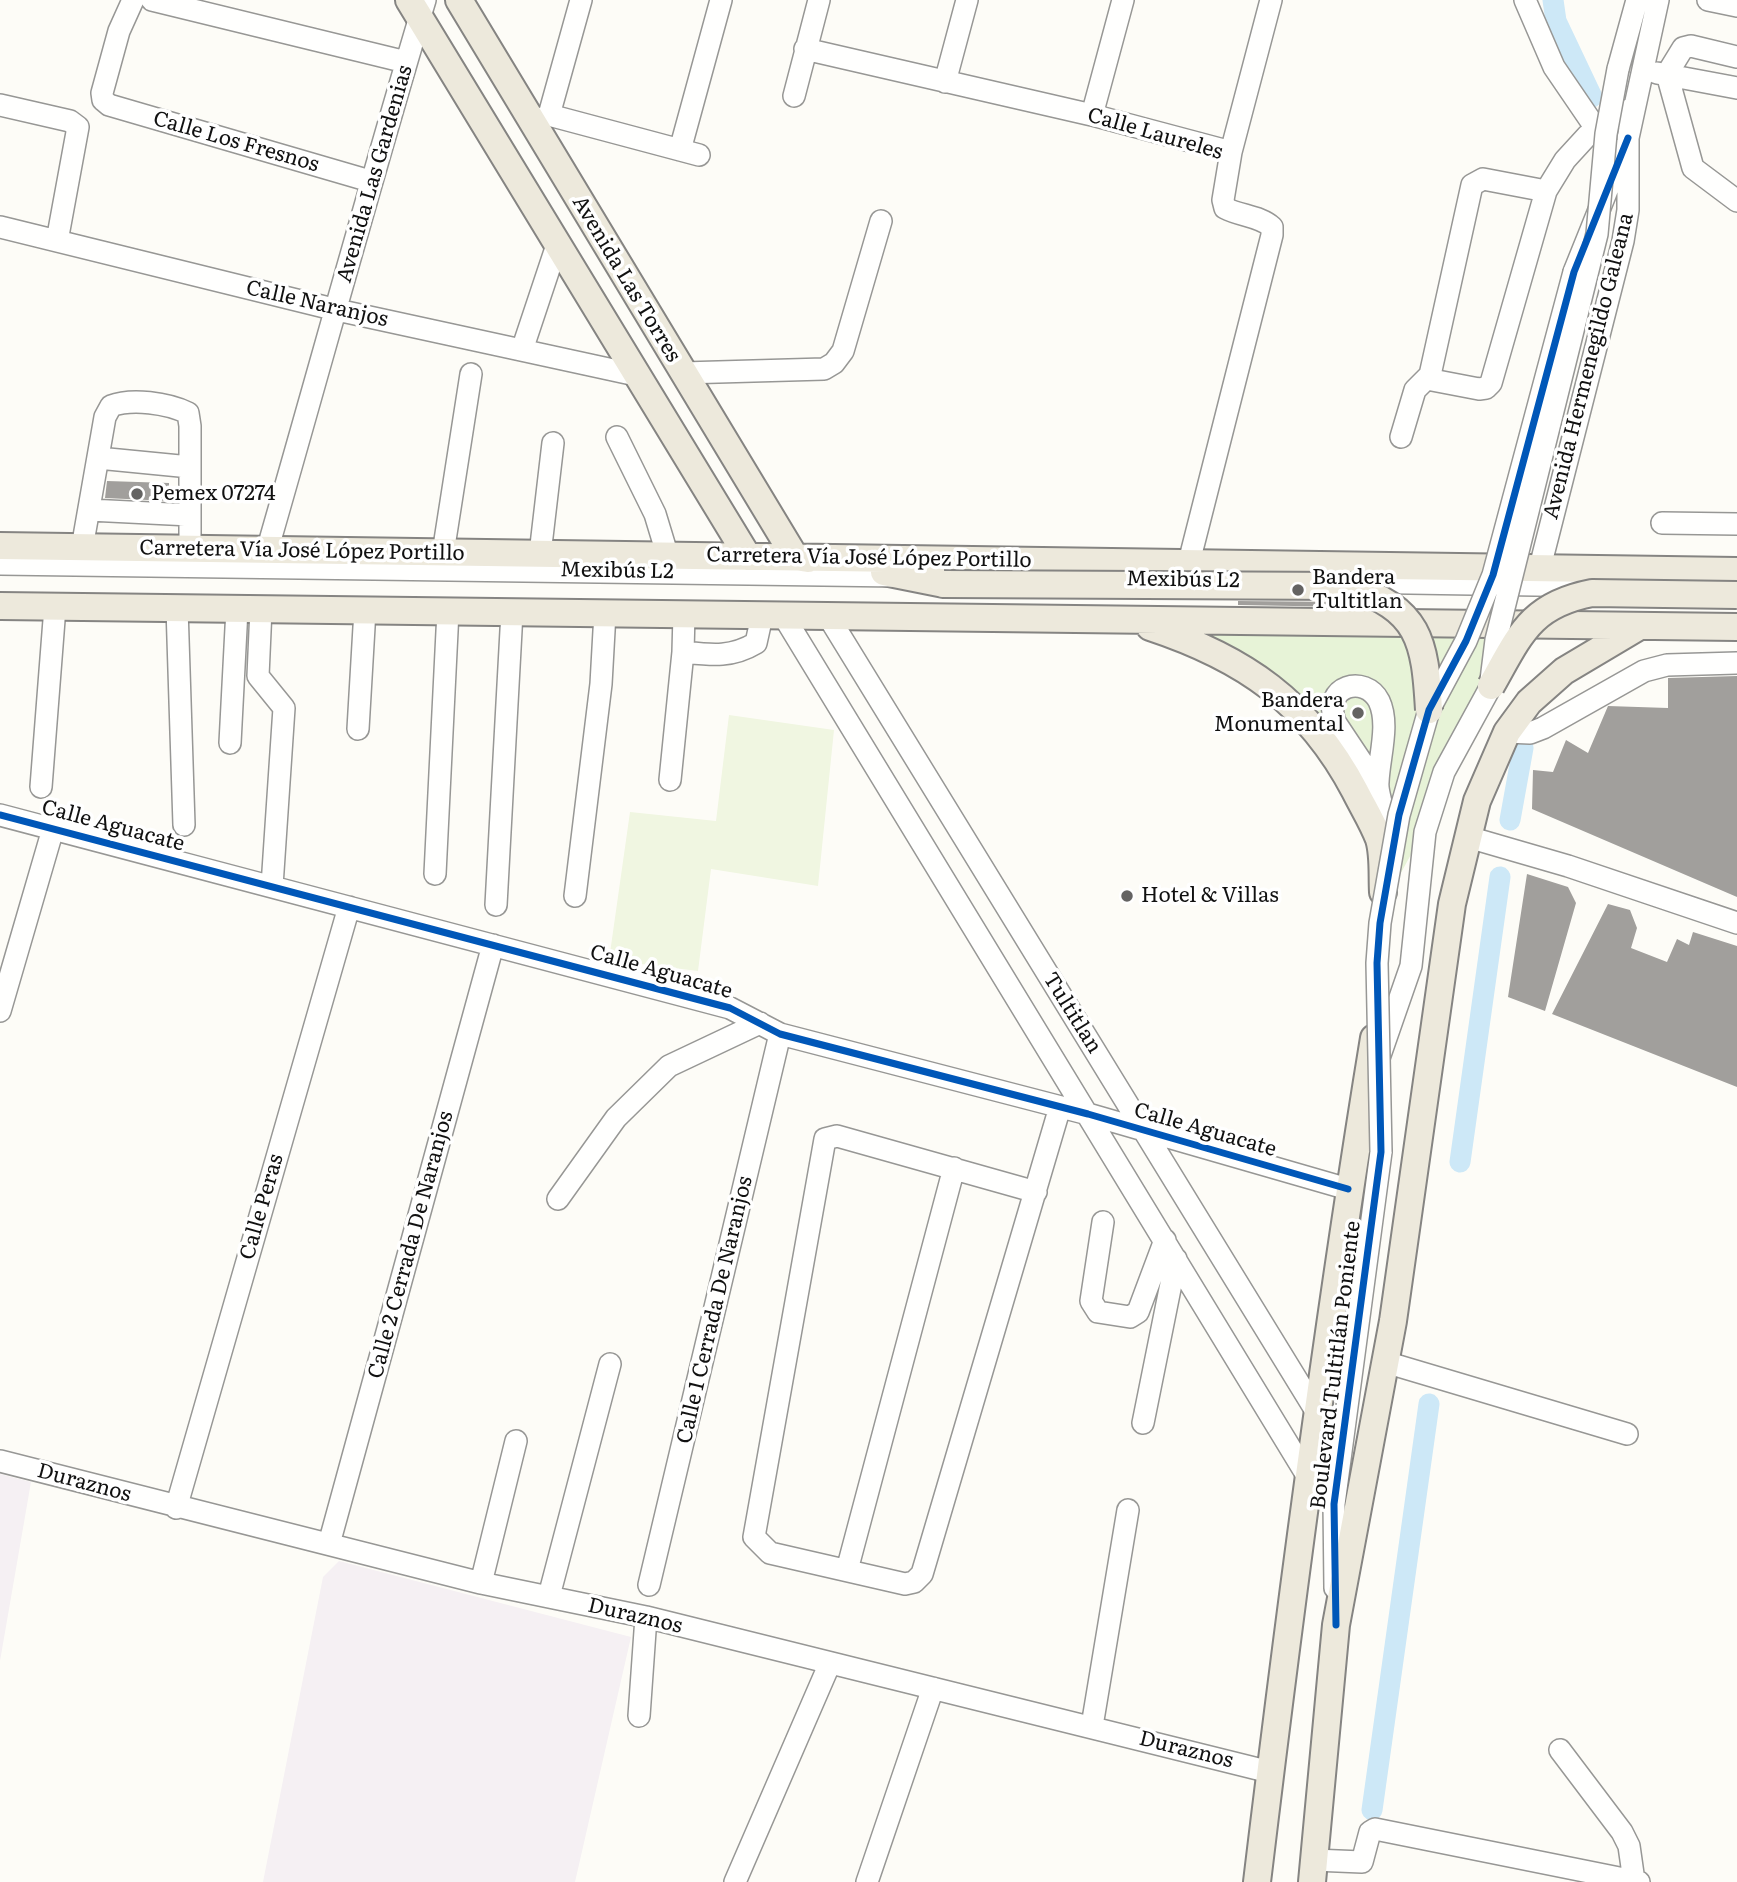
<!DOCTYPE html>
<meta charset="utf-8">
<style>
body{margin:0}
canvas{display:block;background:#fdfcf7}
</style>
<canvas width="1737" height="1882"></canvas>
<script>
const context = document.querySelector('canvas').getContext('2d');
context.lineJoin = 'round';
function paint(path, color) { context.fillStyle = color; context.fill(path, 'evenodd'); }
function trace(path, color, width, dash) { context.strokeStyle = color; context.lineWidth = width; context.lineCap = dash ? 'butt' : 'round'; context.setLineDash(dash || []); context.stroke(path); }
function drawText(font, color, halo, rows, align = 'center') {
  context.font = font + ' Literata,serif'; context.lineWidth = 7; context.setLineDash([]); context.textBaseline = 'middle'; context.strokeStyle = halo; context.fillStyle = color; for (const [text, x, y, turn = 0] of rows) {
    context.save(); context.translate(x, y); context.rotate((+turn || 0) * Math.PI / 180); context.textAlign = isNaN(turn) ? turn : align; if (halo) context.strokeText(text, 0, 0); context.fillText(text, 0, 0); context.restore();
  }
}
paint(new Path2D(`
 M 0,1474 L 31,1482 L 0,1661 Z
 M 339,1561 L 631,1637 L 575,1882 L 263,1882 L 323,1577 Z`), '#f5f0f3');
paint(new Path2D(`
 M 1189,627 L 1532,632 L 1396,882 L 1358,770 L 1323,720 L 1264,665 Z`), '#e7f3d7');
paint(new Path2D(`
 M 729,715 L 834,730 L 818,886 L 711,869 L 698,971 L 609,960 L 630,812 L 716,821 Z`), '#f0f6e1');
trace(new Path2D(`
 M 1553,0 L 1556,21 L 1592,97
 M 1510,820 L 1523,748
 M 1460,1162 L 1500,877
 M 1372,1810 L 1429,1404`), '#cde8f7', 21);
paint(new Path2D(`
 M 107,481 L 169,483 L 169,501 L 105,498 Z
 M 1238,601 L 1344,602 L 1349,607 L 1238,605 Z
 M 1737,676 L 1737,897 L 1532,809 L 1533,770 L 1553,772 L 1566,740 L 1588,753 L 1608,706 L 1668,708 L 1668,678 Z
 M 1527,874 L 1568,887 L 1576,903 L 1545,1011 L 1508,997 Z
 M 1608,904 L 1630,910 L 1637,928 L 1631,948 L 1667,962 L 1677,939 L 1689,945 L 1693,932 L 1737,946 L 1737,1087 L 1552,1014 Z`), '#a19f9c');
const minor = new Path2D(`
 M 152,0 L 406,62
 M 1525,0 L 1554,67 L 1597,130
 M 1708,0 L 1737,6
 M 805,49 L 1092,115 L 1231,152
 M 1737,57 L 1691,46 L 1683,48 L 1667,74 L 1693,168 L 1737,201
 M 1618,69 L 1637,0
 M 1657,73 L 1737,88
 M 945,82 L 967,0
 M 794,96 L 819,0
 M 103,100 L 109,105 L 370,181
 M 103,100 L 102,93 L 119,31 L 133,0
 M 0,105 L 70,121 L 78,127
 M 549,115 L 581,0
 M 1092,115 L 1123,0
 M 532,123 L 549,115 L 699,155
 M 680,150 L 721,0
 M 1546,191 L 1483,179 L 1472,185 L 1430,375 L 1432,380 L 1479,389 L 1486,388 L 1491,383 L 1546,191 L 1565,160 L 1587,136 L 1634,107
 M 0,227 L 337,310 L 636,375
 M 57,241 L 78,127
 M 1574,272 L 1624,148
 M 522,350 L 557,245
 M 683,373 L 824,369 L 834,363 L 843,351 L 881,221
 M 617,437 L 655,514 L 672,570
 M 1401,437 L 1415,390 L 1430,375
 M 98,458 L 190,467
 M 89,510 L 190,515
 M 1662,523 L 1737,524
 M 82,548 L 105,417 L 111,406 C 132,398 167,403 188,413 L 190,426 L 190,550
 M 267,551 C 320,367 370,183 425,0
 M 443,553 L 471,374
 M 540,554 L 553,443
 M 1189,562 L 1272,235 L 1272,227 C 1260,216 1240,216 1225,208 L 1223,200 L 1231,152 L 1271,0
 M 0,564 L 898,576
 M 1540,567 L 1623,241 L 1628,210 L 1628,138 L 1658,0
 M 1347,582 L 1598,586
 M 177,608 L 184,825
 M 261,609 L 258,676 L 284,708 L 272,886
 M 783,615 L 1308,1477
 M 828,616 L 1316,1411
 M 683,652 C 711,655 731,658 756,643 L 762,616
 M 358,729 L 365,610
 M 1507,732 L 1530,733 L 1543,728 L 1644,671 L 1667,665 L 1737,663
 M 230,743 L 237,609
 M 670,780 L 683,652 L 684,614
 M 1377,785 L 1335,722 C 1322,685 1365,674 1379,701 C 1390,724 1379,757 1378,782 C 1377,790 1381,799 1382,808 C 1383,819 1380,830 1379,840
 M 41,787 L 55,607
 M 0,815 L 730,1008 L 780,1034 L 1088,1114 L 1348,1189
 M 1468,837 L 1568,866 L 1737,923
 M 435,874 L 448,611
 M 575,896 L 601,684 L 605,613
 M 496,905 L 512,612
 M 0,1011 L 53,829
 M 1379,1058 L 1411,966 L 1425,832 L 1444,772 L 1491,686
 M 1036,1192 L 837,1136 L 825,1139 L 754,1537 L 770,1553 L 905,1584 L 914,1582 L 922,1574 L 1060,1107
 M 558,1199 L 616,1118 L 669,1066 L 760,1023
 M 1103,1222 L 1091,1301 L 1098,1312 L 1130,1317 L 1138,1312 L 1165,1240
 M 1385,1362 L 1627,1434
 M 1143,1423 L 1176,1259
 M 0,1461 L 481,1583 L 646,1617 L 1270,1772
 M 176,1508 L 349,907
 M 329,1544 L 493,945
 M 847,1570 L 954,1168
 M 481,1583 L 516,1441
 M 649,1585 L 780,1034
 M 1335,1588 L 1334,1504 L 1381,1152
 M 549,1596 L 610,1364
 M 639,1716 L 646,1617
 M 1092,1726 L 1128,1510
 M 1560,1750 L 1622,1832 L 1629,1846 L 1634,1881
 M 1314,1860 L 1362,1862 L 1370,1832 L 1375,1829 L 1639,1882
 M 735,1882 L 830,1663
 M 867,1882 L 933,1688`);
const major = new Path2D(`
 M 409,0 L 748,557
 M 459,0 L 795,557 L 808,559
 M 0,546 L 1737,571
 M 884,572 L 944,584
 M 0,606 L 1737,627
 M 1150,627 C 1244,658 1308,702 1355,791 C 1363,807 1373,823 1379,839 C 1384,855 1382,876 1383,892
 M 1257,1882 C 1291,1600 1328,1319 1374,1038
 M 1312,1882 L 1336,1625 L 1393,1321 L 1452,904 L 1477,801 L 1507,732 L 1529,702 L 1564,671 L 1638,627`);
trace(minor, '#979795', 24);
trace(major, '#858482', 30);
trace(minor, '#fffffe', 21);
trace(major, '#ede9dc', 26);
const minorBridge = new Path2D(`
 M 1491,680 L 1496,640 L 1597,234 L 1606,134 L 1618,69
 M 1381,1152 L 1377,963 L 1380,923 L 1399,815 L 1429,710 L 1466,641 L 1493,575 L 1574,272`);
const majorBridge = new Path2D(`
 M 944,584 L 1347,586 C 1420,608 1425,641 1429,710
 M 1491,686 C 1520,635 1530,605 1592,593 L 1737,595`);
trace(minorBridge, '#979795', 24, []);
trace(majorBridge, '#858482', 30, []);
trace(minorBridge, '#fffffe', 21);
trace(majorBridge, '#ede9dc', 26);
trace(new Path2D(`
 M 0,815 L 730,1008 L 780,1034 L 1088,1114 L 1348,1189
 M 1336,1625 L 1334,1504 L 1381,1152 L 1377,963 L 1380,923 L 1399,815 L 1429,710 L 1466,641 L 1493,575 L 1574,272 L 1628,138`), '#0057b8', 7);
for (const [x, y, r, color] of [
 [137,494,7,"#646362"],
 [1298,590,7,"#646362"],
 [1358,713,7,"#646362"],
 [1127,896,7,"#646362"]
]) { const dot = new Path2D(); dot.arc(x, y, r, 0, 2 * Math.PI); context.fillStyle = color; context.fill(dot); trace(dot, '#fff', 2.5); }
drawText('21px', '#111', '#fff', [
 ["Calle Laureles",1155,134,16],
 ["Calle Los Fresnos",236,142,16],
 ["Avenida Las Gardenias",375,174,-74],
 ["Avenida Las Torres",626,279,59],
 ["Calle Naranjos",317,304,13],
 ["Avenida Hermenegildo Galeana",1589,366,-76],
 ["Carretera Vía José López Portillo",302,551,1],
 ["Carretera Vía José López Portillo",869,558,1],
 ["Mexibús L2",617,571,1],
 ["Mexibús L2",1183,580,1],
 ["Calle Aguacate",113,826,15],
 ["Calle Aguacate",661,972,16],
 ["Tultitlan",1072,1013,58],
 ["Calle Aguacate",1205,1130,16],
 ["Calle Peras",262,1207,-74],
 ["Calle 2 Cerrada De Naranjos",411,1245,-75],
 ["Calle 1 Cerrada De Naranjos",715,1310,-77],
 ["Boulevard Tultitlán Poniente",1336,1365,-83],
 ["Duraznos",84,1483,15],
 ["Duraznos",635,1616,13],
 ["Duraznos",1186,1750,14]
]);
drawText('21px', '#111', '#fff', [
 ["Pemex 07274",151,494],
 ["Bandera",1312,578],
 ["Tultitlan",1312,602],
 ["Bandera",1344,701,"right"],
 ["Monumental",1344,725,"right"],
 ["Hotel & Villas",1141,896]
], 'left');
</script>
